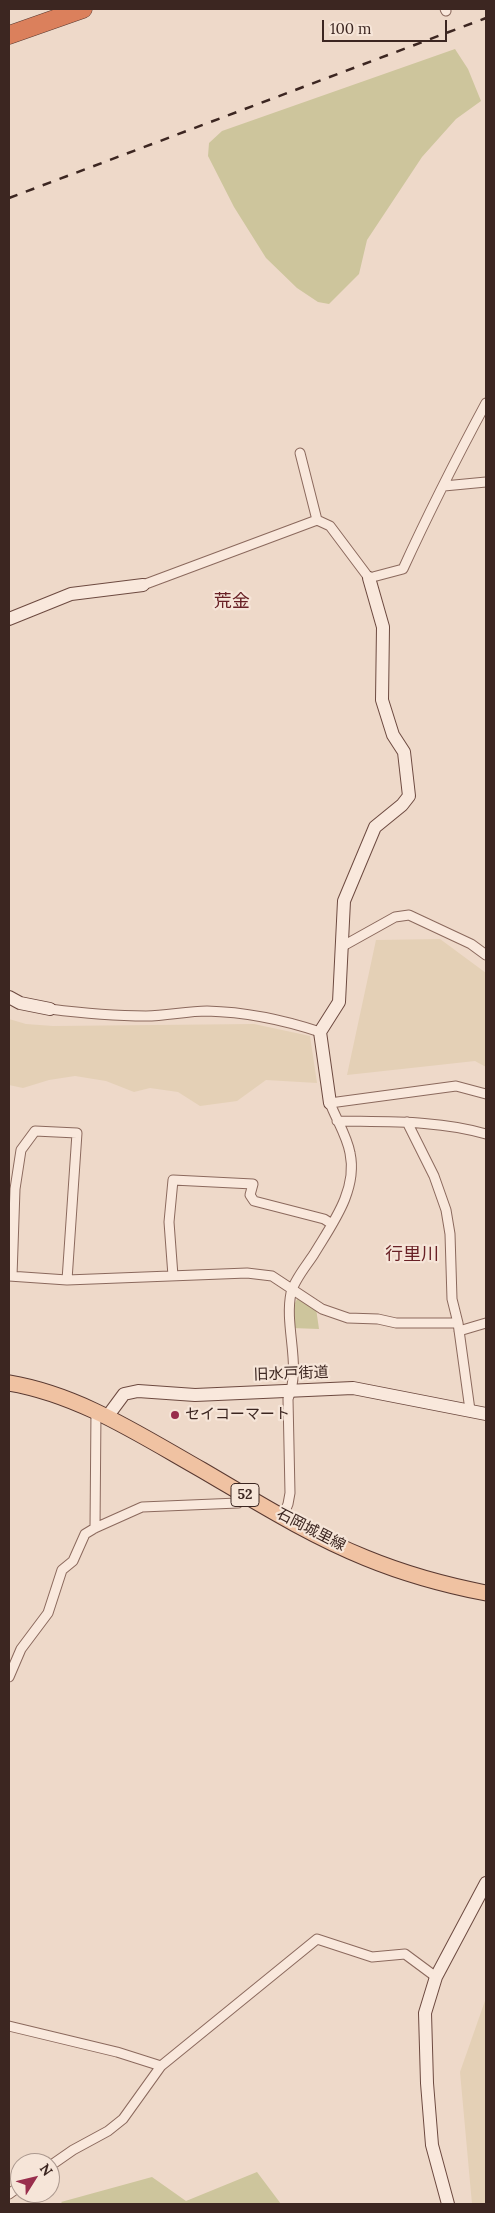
<!DOCTYPE html>
<meta charset="utf-8">
<style>
body{margin:0}
#map{position:relative;width:495px;height:2213px;overflow:hidden;background:#eed9c9;font-family:Lora,serif}
canvas{display:block}
.frame{position:absolute;inset:0;border:10px solid #3c2621;pointer-events:none}
.north{position:absolute;left:10px;top:2153px;width:50px;height:50px;box-sizing:border-box;background:#f6e5d8;border:1px solid #ac998f;border-radius:50%;rotate:54deg;font-size:14px;font-weight:700;line-height:20px;text-align:center;color:#3c2621}
.north::after{content:'';display:block;margin:auto;width:18px;height:22px;background:#992e4d;clip-path:polygon(50% 0,100% 100%,50% 72%,0 100%)}
.scale{position:absolute;left:322px;top:20px;width:125px;height:22px;box-sizing:border-box;border:2px solid #3c2621;border-top:0;padding-left:6px;font-size:15px;line-height:18px;white-space:nowrap;color:#3c2621;-webkit-text-stroke:4px #f6e5d8;paint-order:stroke}
</style>
<div id="map">
<canvas width="495" height="2213"></canvas>
<div class="frame"></div>
<div class="north">N</div>
<div class="scale">100 m</div>
</div>
<script>
const context = document.querySelector('canvas').getContext('2d');
context.lineJoin = 'round';
function paint(path, color) { context.fillStyle = color; context.fill(path, 'evenodd'); }
function trace(path, color, width, dash) { context.strokeStyle = color; context.lineWidth = width; context.lineCap = dash ? 'butt' : 'round'; context.setLineDash(dash || []); context.stroke(path); }
function drawText(font, color, halo, rows, align = 'center') {
  context.font = font + ' Lora,"Noto Sans JP",serif'; context.lineWidth = 4.5; context.setLineDash([]); context.textBaseline = 'middle'; context.strokeStyle = halo; context.fillStyle = color; for (const [text, x, y, turn = 0] of rows) {
    context.save(); context.translate(x, y); context.rotate((+turn || 0) * Math.PI / 180); context.textAlign = isNaN(turn) ? turn : align; if (halo) context.strokeText(text, 0, 0); context.fillText(text, 0, 0); context.restore();
  }
}
paint(new Path2D(`
 M 440,939 L 486,973 L 486,1067 L 475,1061 L 347,1075 L 376,940 Z
 M 9,1019 L 26,1024 L 53,1026 L 254,1024 L 310,1036 L 317,1083 L 266,1080 L 237,1101 L 200,1106 L 178,1092 L 150,1088 L 134,1092 L 106,1081 L 75,1076 L 49,1080 L 23,1088 L 9,1085 Z
 M 486,1998 L 486,2204 L 472,2204 L 460,2072 Z`), '#e4d0b6');
paint(new Path2D(`
 M 455,49 L 468,69 L 481,101 L 456,119 L 422,157 L 367,240 L 359,274 L 329,304 L 318,302 L 297,288 L 266,258 L 234,207 L 208,156 L 209,143 L 222,131 Z
 M 298,1297 L 316,1308 L 319,1329 L 292,1328 L 292,1309 Z
 M 257,2172 L 281,2204 L 63,2204 L 61,2202 L 152,2177 L 186,2201 Z`), '#cdc59c');
const street = new Path2D(`
 M 445,9 L 446,11
 M 300,453 L 317,520
 M 444,486 L 486,482
 M 143,585 L 317,520 L 330,526 L 369,578 L 403,569 C 429,512 457,457 486,403
 M 343,946 L 395,917 L 409,915 L 471,944 L 486,955
 M 50,1009 C 81,1013 114,1016 146,1016 C 166,1016 187,1011 207,1011 C 245,1012 284,1020 320,1032
 M 337,1121 C 386,1122 439,1120 486,1134
 M 407,1122 L 434,1176 L 446,1210 L 450,1234 L 452,1299 L 458,1323 L 470,1410
 M 9,1276 L 67,1280 L 247,1273 L 272,1276 L 322,1309 L 348,1318 L 378,1319 L 396,1323 L 458,1323
 M 12,1276 L 15,1189 L 21,1150 L 35,1131 L 77,1133 L 67,1280
 M 173,1276 L 169,1222 L 173,1180 L 253,1184 L 250,1195 L 254,1201 L 324,1219 L 332,1224
 M 459,1331 L 486,1323
 M 283,1516 L 288,1504 L 290,1493 L 288,1399 C 302,1366 284,1327 291,1293 C 294,1280 307,1265 314,1254 C 332,1224 358,1190 350,1153 C 347,1136 336,1119 330,1103 L 456,1086 L 486,1094
 M 95,1528 L 96,1411
 M 9,1677 L 21,1649 L 48,1613 L 62,1570 L 73,1561 L 85,1534 L 95,1528 L 142,1507 L 238,1503 L 246,1495
 M 9,2026 L 117,2052 L 161,2066
 M 50,2166 L 73,2150 L 108,2131 L 123,2119 L 161,2066 L 317,1939 L 372,1957 L 405,1954 L 436,1977
 M 9,2194 L 20,2186`);
const secondary = new Path2D(`
 M 9,619 L 71,594 L 143,585
 M 9,997 L 20,1003 L 50,1009
 M 330,1103 L 320,1032 L 339,1002 L 344,901 L 375,827 L 402,805 L 409,796 L 404,752 L 393,735 L 382,700 L 383,627 L 369,578
 M 107,1417 L 124,1394 L 138,1391 L 195,1395 L 353,1388 L 486,1414
 M 448,2204 L 432,2145 L 427,2083 L 425,2013 L 436,1977 L 486,1883`);
const primary = new Path2D(`
 M 9,1383 C 80,1395 140,1435 202,1470 C 255,1501 309,1535 366,1558 C 405,1574 445,1585 486,1593`);
const highway = new Path2D(`
 M 9,35 L 83,9`);
trace(street, '#8b695d', 11);
trace(secondary, '#6d4a40', 14);
trace(primary, '#593931', 17);
trace(highway, '#593931', 19);
trace(street, '#f9e8dc', 9);
trace(secondary, '#f9e8dc', 12);
trace(primary, '#f0c2a2', 15);
trace(highway, '#db805c', 18);
trace(new Path2D(`
 M 9,198 L 486,18`), '#3c2621', 2.5, [9, 9]);
for (const [x, y, r, color] of [
 [175,1415,5,"#992e4d"]
]) { const dot = new Path2D(); dot.arc(x, y, r, 0, 2 * Math.PI); context.fillStyle = color; context.fill(dot); trace(dot, '#f6e5d8', 2); }
for (const [x, y, w] of [
 [245,1495,28]
]) { const box = new Path2D(); box.roundRect(x - w / 2, y - 11.5, w, 23, 4); context.fillStyle = '#f6e5d8'; context.fill(box); trace(box, '#3c2621', 1); }
drawText('bold 14px', '#3c2621', null, [
 ["52",245,1495]
]);
drawText('15px', '#3c2621', '#f6e5d8', [
 ["旧水戸街道",291,1374,-2],
 ["石岡城里線",311,1530,27]
]);
drawText('15px', '#3c2621', '#f6e5d8', [
 ["セイコーマート",185,1415]
], 'left');
drawText('18px', '#682025', '#f6e5d8', [
 ["荒金",232,602],
 ["行里川",412,1255]
]);
</script>
